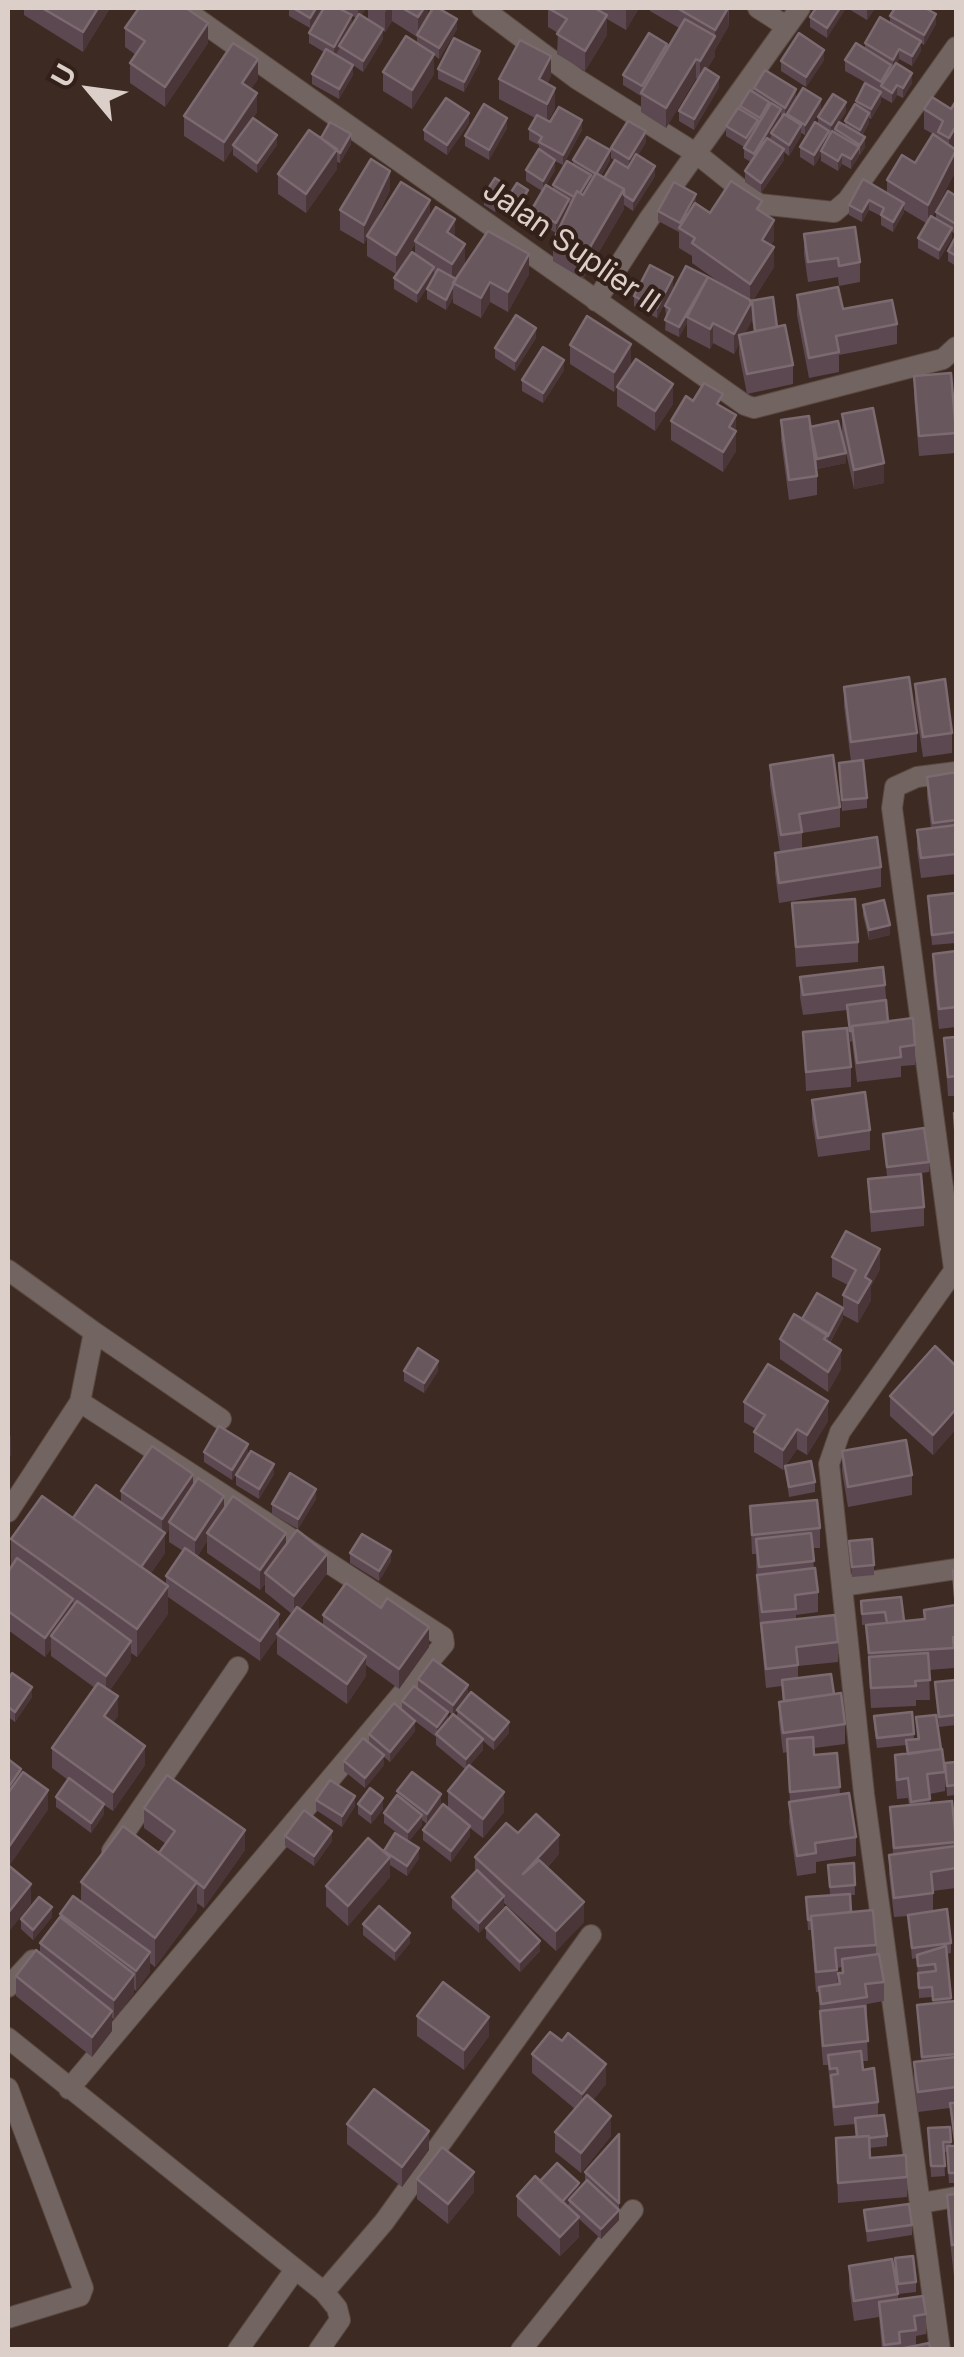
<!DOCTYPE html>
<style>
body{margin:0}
#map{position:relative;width:964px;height:2357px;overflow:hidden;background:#3d2a23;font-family:Inter,sans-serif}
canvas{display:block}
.frame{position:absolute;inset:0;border:10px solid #dccfca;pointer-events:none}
.north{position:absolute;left:40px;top:40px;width:100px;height:100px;-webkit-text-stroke:8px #322019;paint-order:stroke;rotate:299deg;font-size:28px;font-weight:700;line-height:40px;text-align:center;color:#dccfca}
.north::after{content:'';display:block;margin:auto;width:35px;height:45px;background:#dccfca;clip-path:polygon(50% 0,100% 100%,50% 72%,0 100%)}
</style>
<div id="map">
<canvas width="964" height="2357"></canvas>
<div class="frame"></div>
<div class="north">U</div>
</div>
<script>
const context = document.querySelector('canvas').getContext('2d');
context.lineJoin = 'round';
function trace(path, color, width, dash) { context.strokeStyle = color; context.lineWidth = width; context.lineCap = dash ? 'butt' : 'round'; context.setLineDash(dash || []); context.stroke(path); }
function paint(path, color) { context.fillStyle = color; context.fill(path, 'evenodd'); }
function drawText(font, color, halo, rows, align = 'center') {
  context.font = font + ' Inter,sans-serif'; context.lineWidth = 8; context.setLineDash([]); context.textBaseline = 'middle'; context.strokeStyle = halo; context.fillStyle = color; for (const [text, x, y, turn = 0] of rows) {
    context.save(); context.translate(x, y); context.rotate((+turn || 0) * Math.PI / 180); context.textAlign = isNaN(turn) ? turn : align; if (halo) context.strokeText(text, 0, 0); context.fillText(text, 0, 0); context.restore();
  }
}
const street = new Path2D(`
 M 182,8 L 745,405 L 754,408 L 943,359 L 956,347
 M 482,8 L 577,79 L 697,154 L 759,204 L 834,212 L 847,201 L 956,47
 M 758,8 L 786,26
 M 596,301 L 649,219 L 800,8
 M 954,1269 L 892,808 L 895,787 L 917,777 L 956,772
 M 8,1270 L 94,1332 L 80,1402 L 8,1512
 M 94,1332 L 221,1419
 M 842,1586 L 956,1569
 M 112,1851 L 238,1667
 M 8,1987 L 33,1960
 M 8,2038 L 324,2292 L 337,2308 L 340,2320 L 319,2350
 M 8,2088 L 83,2288 L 80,2296 L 8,2318
 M 69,2089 L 444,1644 L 443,1637 L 80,1402
 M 921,2203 L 956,2197
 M 324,2292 L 384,2222 L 591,1935
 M 238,2350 L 294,2271
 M 521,2350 L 633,2210
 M 940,2350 L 864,1794 L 829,1464 L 840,1432 L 956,1268`);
trace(street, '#5a4841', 22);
trace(street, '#716461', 20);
paint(new Path2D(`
 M 24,8 L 110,8 L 83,52 L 24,15 Z
 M 289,8 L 323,8 L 310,28 L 289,16 Z
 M 341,8 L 366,8 L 361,16 L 368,20 L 368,8 L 428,8 L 428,16 L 457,29 L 439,59 L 434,55 L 434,74 L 412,109 L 383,91 L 383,72 L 417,43 L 417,37 L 392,21 L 385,32 L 383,30 L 383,39 L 363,72 L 353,65 L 353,75 L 339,99 L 312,84 L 312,74 L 324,52 L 309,43 L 309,33 L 352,25 L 356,18 Z
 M 548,8 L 598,10 L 598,8 L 639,8 L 626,30 L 607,19 L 607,35 L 585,71 L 557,54 L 558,33 L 548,27 Z
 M 650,8 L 729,8 L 729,25 L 715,50 L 715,56 L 707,69 L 719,87 L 694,130 L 679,121 L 679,111 L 698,80 L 696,78 L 666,128 L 641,112 L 641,96 L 623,85 L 623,75 L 667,49 L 679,28 L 650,11 Z
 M 845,8 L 827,38 L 810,27 L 810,17 Z
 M 847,8 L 875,8 L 867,20 Z
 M 890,16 L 936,24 L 924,45 L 921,43 L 921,51 L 912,66 L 899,59 L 897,63 L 912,83 L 903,98 L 897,95 L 892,103 L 881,97 L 881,92 L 881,102 L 871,119 L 869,118 L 869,123 L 862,136 L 865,147 L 860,155 L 859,154 L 851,169 L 842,164 L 838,171 L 821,161 L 821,155 L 814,166 L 800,157 L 800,147 L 818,124 L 818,117 L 846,112 L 839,122 L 845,126 L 845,121 L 856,105 L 856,101 L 879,90 L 845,71 L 845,60 L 865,48 L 865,43 L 890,23 Z
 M 125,28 L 208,43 L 165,107 L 130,83 L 130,63 L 136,55 L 125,47 Z
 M 824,60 L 806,87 L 781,71 L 781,61 Z
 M 480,62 L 464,92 L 438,79 L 438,69 Z
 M 551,76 L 547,84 L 555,108 L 548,121 L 582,130 L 563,165 L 555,161 L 555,170 L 546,185 L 553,190 L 553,185 L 573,165 L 573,160 L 610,160 L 601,176 L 604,178 L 615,161 L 611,158 L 611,148 L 646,142 L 638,155 L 655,176 L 633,211 L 624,205 L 624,209 L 583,279 L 553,261 L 553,241 L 562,222 L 556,233 L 532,219 L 532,209 L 542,191 L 526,181 L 526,170 L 539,149 L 539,145 L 529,140 L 529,129 L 535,118 L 499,99 L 499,79 Z
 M 258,79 L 251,89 L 257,112 L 253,118 L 277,145 L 257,173 L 233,155 L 233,148 L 224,162 L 184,136 L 184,116 Z
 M 754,88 L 796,89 L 787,114 L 821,109 L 805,135 L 801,133 L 801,136 L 789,156 L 784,152 L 784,160 L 761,193 L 745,182 L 745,171 L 751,162 L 744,158 L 744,147 L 726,136 L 726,126 L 740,109 L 740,106 L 754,93 Z
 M 956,101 L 956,145 L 955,148 L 956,149 L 956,170 L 932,217 L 936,219 L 936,212 L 956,196 L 956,234 L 952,232 L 952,238 L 939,260 L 918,248 L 918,238 L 926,223 L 904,210 L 893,232 L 881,225 L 881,216 L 869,210 L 862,222 L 849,215 L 849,205 L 887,193 L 887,180 L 915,163 L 933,134 L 924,129 L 924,109 L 951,109 Z
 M 469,123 L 447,155 L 424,140 L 424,130 Z
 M 507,128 L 489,160 L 465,146 L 465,136 Z
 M 321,138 L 351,144 L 340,163 L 337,162 L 337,169 L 306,213 L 278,194 L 278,174 Z
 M 390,190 L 371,230 L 430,216 L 455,238 L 465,263 L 455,279 L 529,274 L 508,312 L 490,302 L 481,318 L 453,303 L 453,298 L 446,310 L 427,299 L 427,289 L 432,279 L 417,303 L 394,289 L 394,278 L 415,254 L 415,244 L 396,274 L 367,256 L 367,238 L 364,244 L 340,230 L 340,210 Z
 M 484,195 L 506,195 L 495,212 L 484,205 Z
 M 506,200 L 528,200 L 517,217 L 506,210 Z
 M 696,203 L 710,213 L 762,212 L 774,240 L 771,245 L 774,267 L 753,300 L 777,327 L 793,365 L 793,384 L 747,394 L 739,354 L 739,344 L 734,354 L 713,343 L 710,349 L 687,337 L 687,323 L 679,337 L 665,330 L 666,317 L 665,306 L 726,287 L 692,263 L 692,256 L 679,248 L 679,232 L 658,221 L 658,211 ZM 752,320 L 754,332 L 745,333 Z
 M 804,234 L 860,262 L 860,282 L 839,286 L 838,277 L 808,282 L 804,254 Z
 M 956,236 L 956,266 L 948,261 L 948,251 Z
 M 673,287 L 657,318 L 634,306 L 634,296 Z
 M 797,295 L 897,324 L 897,344 L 839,355 L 839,372 L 809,378 L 797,315 Z
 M 536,338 L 515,371 L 495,358 L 495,348 Z
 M 570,345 L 631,364 L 614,392 L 570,364 Z
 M 564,370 L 543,403 L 522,391 L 522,380 Z
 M 914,376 L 956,433 L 956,453 L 919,456 L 914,396 Z
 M 617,387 L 673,404 L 655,431 L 617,406 Z
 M 693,401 L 723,407 L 736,415 L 736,451 L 723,472 L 671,440 L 671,421 Z
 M 842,414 L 884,483 L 854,489 L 842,434 Z
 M 781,420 L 810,427 L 846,463 L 817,469 L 814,456 L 817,476 L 817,495 L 789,500 L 781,440 Z
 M 915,684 L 952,733 L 952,753 L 923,757 L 915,703 Z
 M 844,687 L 917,733 L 917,752 L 851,762 L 844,706 Z
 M 839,763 L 867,798 L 867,808 L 842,811 Z
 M 770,765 L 840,807 L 840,827 L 802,833 L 802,849 L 881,867 L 881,887 L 779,903 L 775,873 L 775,853 L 780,852 L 770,785 Z
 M 956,772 L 956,874 L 921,878 L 917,849 L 917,830 L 931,828 L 927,796 L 927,777 Z
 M 956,893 L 956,943 L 932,945 L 928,896 Z
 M 792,903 L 858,942 L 858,962 L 796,967 Z
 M 863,905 L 890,935 L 869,940 L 863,915 Z
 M 956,951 L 956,1027 L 939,1029 L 933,974 L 933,954 Z
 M 800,977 L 885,985 L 888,1021 L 915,1045 L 915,1065 L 901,1066 L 901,1077 L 857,1082 L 852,1041 L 850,1042 L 847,1010 L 803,1015 L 800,997 Z
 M 803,1032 L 851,1067 L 851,1087 L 806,1091 Z
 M 956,1037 L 956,1096 L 948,1096 L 944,1038 Z
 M 812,1100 L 870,1130 L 870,1150 L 818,1157 L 812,1120 Z
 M 883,1134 L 929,1162 L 929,1172 L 899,1176 L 924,1207 L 924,1226 L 871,1232 L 868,1179 L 887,1177 Z
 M 832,1257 L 880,1269 L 871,1286 L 871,1300 L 858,1323 L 843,1315 L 843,1318 L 830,1343 L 841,1369 L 828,1392 L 780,1359 L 780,1339 L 802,1319 L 843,1308 L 843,1295 L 848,1285 L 832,1277 Z
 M 956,1366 L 956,1429 L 933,1455 L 890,1416 L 890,1396 Z
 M 404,1371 L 438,1371 L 424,1393 L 404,1381 Z
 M 744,1402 L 828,1421 L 807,1455 L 797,1449 L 786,1465 L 815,1482 L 815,1492 L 789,1497 L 785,1468 L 783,1470 L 754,1452 L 754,1432 L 756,1429 L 744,1422 Z
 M 842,1451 L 912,1475 L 912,1495 L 848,1507 L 842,1471 Z
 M 204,1452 L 248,1454 L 232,1480 L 204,1462 Z
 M 274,1474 L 259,1499 L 236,1485 L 236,1475 Z
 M 193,1486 L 224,1508 L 286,1544 L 327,1573 L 300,1609 L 323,1626 L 323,1615 L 429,1647 L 399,1689 L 366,1665 L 366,1676 L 347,1704 L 277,1654 L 277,1637 L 260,1661 L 168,1597 L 168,1614 L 137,1657 L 131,1653 L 131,1660 L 110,1690 L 118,1716 L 113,1722 L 145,1765 L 113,1811 L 104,1805 L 104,1814 L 91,1833 L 56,1807 L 56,1797 L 68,1780 L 52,1768 L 52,1748 L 95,1688 L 51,1656 L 51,1649 L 45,1657 L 8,1630 L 8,1572 L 11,1567 L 11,1539 L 121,1503 L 121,1491 ZM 169,1529 L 169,1542 L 183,1551 L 166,1576 L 166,1584 L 151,1573 L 165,1553 L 165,1535 ZM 207,1541 L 207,1553 L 260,1590 L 265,1584 L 265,1592 L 292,1614 L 279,1631 L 197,1557 Z
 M 316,1499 L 298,1529 L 272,1514 L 272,1504 Z
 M 750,1506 L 820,1528 L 820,1548 L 812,1548 L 814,1569 L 818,1592 L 818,1612 L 796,1615 L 796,1619 L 838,1642 L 838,1662 L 798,1666 L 798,1678 L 834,1694 L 845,1724 L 845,1744 L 814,1748 L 814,1755 L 837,1753 L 840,1794 L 856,1837 L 856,1856 L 816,1862 L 816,1873 L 797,1876 L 789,1822 L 790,1802 L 787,1752 L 783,1753 L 779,1721 L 779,1702 L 783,1701 L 782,1686 L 766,1688 L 757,1595 L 756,1554 L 752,1554 Z
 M 849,1541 L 874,1565 L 874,1575 L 852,1577 Z
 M 350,1553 L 391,1561 L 379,1581 L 350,1563 Z
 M 956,1569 L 956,1656 L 954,1657 L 954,1668 L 929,1670 L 930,1700 L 916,1700 L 916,1706 L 871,1708 L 866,1625 L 885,1623 L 862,1625 L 861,1601 L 904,1622 L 924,1620 L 924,1610 L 955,1606 L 953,1570 Z
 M 418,1679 L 468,1696 L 509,1733 L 494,1750 L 483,1741 L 483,1750 L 469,1765 L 504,1812 L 483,1838 L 470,1828 L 470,1836 L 451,1862 L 423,1840 L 423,1830 L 448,1808 L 448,1791 L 465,1769 L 436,1745 L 436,1737 L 407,1715 L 415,1731 L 390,1762 L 384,1757 L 384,1765 L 365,1788 L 344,1771 L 344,1761 L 369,1743 L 369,1734 L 402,1710 L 402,1701 L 448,1721 L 457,1717 L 457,1710 L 453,1715 L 418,1689 Z
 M 8,1680 L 32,1697 L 15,1722 L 8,1717 Z
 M 956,1680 L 956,1725 L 939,1727 L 935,1682 Z
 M 912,1712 L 914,1739 L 917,1739 L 916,1717 L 945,1772 L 945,1791 L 930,1794 L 930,1803 L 952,1801 L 956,1846 L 956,1888 L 933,1891 L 933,1911 L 951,1943 L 951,1953 L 947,1954 L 951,2002 L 956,2001 L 956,2183 L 949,2183 L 947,2152 L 944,2152 L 945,2176 L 931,2177 L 928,2128 L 950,2127 L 951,2146 L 954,2146 L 950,2108 L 918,2112 L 914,2082 L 914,2062 L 921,2061 L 917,2005 L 933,2003 L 932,1997 L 919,1998 L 917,1958 L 912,1959 L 908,1916 L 894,1917 L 889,1874 L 889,1855 L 893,1854 L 890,1807 L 909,1805 L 908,1798 L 897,1799 L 895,1775 L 895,1755 L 907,1754 L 906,1745 L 877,1748 L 874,1726 L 874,1716 Z
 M 956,1762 L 956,1795 L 947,1796 L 945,1763 Z
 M 397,1791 L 441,1804 L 427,1824 L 422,1820 L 422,1825 L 409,1841 L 419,1858 L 407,1876 L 390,1865 L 390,1877 L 348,1926 L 326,1906 L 326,1886 L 384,1852 L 401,1836 L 384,1823 L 384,1813 L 397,1795 Z
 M 316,1800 L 355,1806 L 342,1827 L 316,1810 Z
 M 358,1804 L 383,1809 L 371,1824 L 358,1814 Z
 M 144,1808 L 245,1850 L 204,1908 L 197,1903 L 197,1910 L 155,1967 L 150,1963 L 150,1972 L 136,1991 L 134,1989 L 134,1993 L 114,2019 L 112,2018 L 112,2031 L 92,2057 L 16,1996 L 16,1976 L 40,1953 L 40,1943 L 60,1917 L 60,1914 L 81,1901 L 81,1882 L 159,1853 L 166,1844 L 144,1828 Z
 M 518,1833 L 559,1854 L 547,1868 L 584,1922 L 556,1951 L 504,1903 L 504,1906 L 479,1933 L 452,1908 L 452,1897 L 475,1872 L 475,1857 Z
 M 285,1836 L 332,1841 L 314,1866 L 285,1846 Z
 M 854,1863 L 855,1895 L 850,1895 L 851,1912 L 876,1945 L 876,1954 L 884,1982 L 884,2001 L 867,2004 L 867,2017 L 866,2017 L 868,2061 L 862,2061 L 863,2070 L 878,2102 L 878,2115 L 887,2136 L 887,2146 L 869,2148 L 870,2158 L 907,2177 L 907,2197 L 838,2203 L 836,2138 L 856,2137 L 855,2124 L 834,2126 L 828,2065 L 823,2065 L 820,2030 L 819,1992 L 816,1992 L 811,1930 L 808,1930 L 806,1897 L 830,1895 L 828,1865 ZM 842,1967 L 842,1973 L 838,1973 L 837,1985 L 837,1968 Z
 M 52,1917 L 33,1940 L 21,1929 L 21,1919 Z
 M 363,1924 L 410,1943 L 395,1961 L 363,1935 Z
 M 486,1928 L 540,1951 L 520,1972 L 486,1938 Z
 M 417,2016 L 489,2036 L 464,2070 L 417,2036 Z
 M 532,2054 L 606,2084 L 593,2100 L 611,2136 L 581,2173 L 555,2152 L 555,2132 L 575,2109 L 532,2073 Z
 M 347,2124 L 429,2150 L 402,2187 L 347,2144 Z
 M 619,2134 L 619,2220 L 601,2239 L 579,2219 L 579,2237 L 560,2256 L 517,2216 L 517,2196 L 540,2181 L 579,2189 L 585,2182 L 585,2172 Z
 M 417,2179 L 474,2192 L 448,2224 L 417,2199 Z
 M 956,2194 L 956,2294 L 947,2215 L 947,2195 Z
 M 864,2210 L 912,2225 L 912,2235 L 867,2242 Z
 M 895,2258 L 916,2282 L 916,2292 L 898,2294 L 898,2300 L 926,2314 L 926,2334 L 916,2336 L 916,2345 L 931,2350 L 882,2350 L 879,2317 L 854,2321 L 849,2286 L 849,2266 L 898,2294 Z`), '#5c4851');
paint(new Path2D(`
 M 98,8 L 110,8 L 83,52 L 83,32 Z
 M 316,8 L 323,8 L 310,28 L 310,18 Z
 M 359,8 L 366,8 L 358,20 L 358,9 Z
 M 388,8 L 392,8 L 392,21 L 385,32 L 385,12 Z
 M 420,8 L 428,8 L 428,20 L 418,37 L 418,17 Z
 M 627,8 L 639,8 L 626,30 L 626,10 Z
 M 728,8 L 729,25 L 715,50 L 715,56 L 700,81 L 700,61 L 715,36 L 715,30 Z
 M 840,8 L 845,8 L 845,10 L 827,38 L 827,28 Z
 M 869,8 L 875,8 L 867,20 L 867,10 Z
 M 936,14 L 936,24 L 924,45 L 924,35 Z
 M 352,15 L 352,26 L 334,58 L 334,47 Z
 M 607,15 L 607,35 L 585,71 L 585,51 Z
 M 457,19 L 457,29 L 439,59 L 439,48 Z
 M 208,23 L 208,43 L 165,107 L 165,87 Z
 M 383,29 L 383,39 L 363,72 L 363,61 Z
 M 921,41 L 921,51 L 912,66 L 912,56 Z
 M 667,44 L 667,54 L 642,96 L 642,86 Z
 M 899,49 L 899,59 L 893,70 L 893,60 Z
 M 824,50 L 824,60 L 806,87 L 806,77 Z
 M 480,51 L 480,62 L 464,92 L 464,82 Z
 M 434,54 L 434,74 L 412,109 L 412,90 Z
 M 551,56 L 551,76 L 539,99 L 539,79 Z
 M 258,59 L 258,79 L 242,102 L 242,83 Z
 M 696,59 L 696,78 L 666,128 L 666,108 Z
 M 353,65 L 353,75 L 339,99 L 339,89 Z
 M 912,73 L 912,83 L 903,98 L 903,88 Z
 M 719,77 L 719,87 L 694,130 L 694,119 Z
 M 897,85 L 897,95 L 892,103 L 892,93 Z
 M 555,88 L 555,108 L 547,124 L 547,104 Z
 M 796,89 L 796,100 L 785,118 L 785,108 Z
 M 881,92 L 881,102 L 871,119 L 871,109 Z
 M 257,93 L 257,112 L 235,146 L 233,145 L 233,148 L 224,162 L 224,142 Z
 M 821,99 L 821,109 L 805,135 L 805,125 Z
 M 846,102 L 846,112 L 831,135 L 831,125 Z
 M 781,109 L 781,119 L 771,133 L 771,137 L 754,164 L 754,154 Z
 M 469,113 L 469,123 L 447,155 L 447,145 Z
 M 869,113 L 869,123 L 860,140 L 860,130 Z
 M 507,118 L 507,128 L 489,160 L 489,150 Z
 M 582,120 L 582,130 L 563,165 L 563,155 Z
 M 801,125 L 801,136 L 789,156 L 789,145 Z
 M 956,126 L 956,145 L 949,158 L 949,138 Z
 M 646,131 L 646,142 L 629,169 L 629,159 Z
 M 829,131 L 829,141 L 821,151 L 821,155 L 814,166 L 814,155 Z
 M 351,134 L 351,144 L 340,163 L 340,153 Z
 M 277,135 L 277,145 L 257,173 L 257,163 Z
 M 865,137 L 865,147 L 860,155 L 860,145 Z
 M 859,147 L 859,157 L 851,169 L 851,159 Z
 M 337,149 L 337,169 L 306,213 L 306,194 Z
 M 784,149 L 784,160 L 761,193 L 761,183 Z
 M 610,150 L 610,160 L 596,184 L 596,174 Z
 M 956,150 L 956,170 L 928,225 L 928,205 Z
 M 842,154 L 842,164 L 838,171 L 838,161 Z
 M 555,160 L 555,170 L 543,191 L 543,181 Z
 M 655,166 L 655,176 L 633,211 L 633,201 Z
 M 390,171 L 390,190 L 364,244 L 364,225 Z
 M 591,175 L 591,185 L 577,209 L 577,199 Z
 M 506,185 L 506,195 L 495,212 L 495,202 Z
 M 624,189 L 624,209 L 583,279 L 583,259 Z
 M 528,190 L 528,200 L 517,217 L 517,207 Z
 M 696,194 L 696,204 L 680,229 L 680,223 Z
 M 569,199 L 569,209 L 556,233 L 556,223 Z
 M 430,200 L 430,219 L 415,241 L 415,244 L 396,274 L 396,255 Z
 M 869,200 L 869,210 L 862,222 L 862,212 Z
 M 904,203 L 904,213 L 893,232 L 893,222 Z
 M 455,219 L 455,239 L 447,232 Z
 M 774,220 L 774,240 L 762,260 L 762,240 Z
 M 952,228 L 952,238 L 939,260 L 939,250 Z
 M 465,244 L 465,263 L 452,283 L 452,264 Z
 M 774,247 L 774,267 L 752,301 L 752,320 L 741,342 L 739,335 L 739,344 L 734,354 L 734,334 L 750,304 L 750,284 Z
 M 529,254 L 529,274 L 508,312 L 508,292 Z
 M 434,267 L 434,277 L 417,303 L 417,293 Z
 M 673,277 L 673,287 L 657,318 L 657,308 Z
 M 708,277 L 687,317 L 687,323 L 679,337 L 679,327 Z
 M 490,282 L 490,302 L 481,318 L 481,298 Z
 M 453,288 L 453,298 L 446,310 L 446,300 Z
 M 713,323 L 713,343 L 710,349 L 710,329 Z
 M 536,328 L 536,338 L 515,371 L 515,361 Z
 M 631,344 L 631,364 L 614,392 L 614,372 Z
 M 564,360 L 564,370 L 543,403 L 543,393 Z
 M 673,384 L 673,404 L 655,431 L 655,411 Z
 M 736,415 L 736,451 L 723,472 L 723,452 L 729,427 Z
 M 846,453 L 846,463 L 817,469 L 817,459 Z
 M 884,463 L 884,483 L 854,489 L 854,470 Z
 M 890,925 L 890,935 L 869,940 L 869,930 Z
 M 880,1249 L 880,1269 L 871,1286 L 871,1300 L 858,1323 L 858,1303 L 865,1277 Z
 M 843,1308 L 843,1318 L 828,1346 L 828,1336 Z
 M 841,1350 L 841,1369 L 828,1392 L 828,1372 Z
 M 438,1361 L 438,1371 L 424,1393 L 424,1383 Z
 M 828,1401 L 828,1421 L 807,1455 L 807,1435 Z
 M 956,1409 L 956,1429 L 933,1455 L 933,1435 Z
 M 797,1429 L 797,1449 L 783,1470 L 783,1450 Z
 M 11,1435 L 11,1455 L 8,1460 L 8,1440 Z
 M 248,1444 L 248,1454 L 232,1480 L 232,1470 Z
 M 274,1464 L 274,1474 L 259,1499 L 259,1489 Z
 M 193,1474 L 193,1494 L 169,1522 L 169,1529 L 165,1535 L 165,1553 L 139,1590 L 139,1570 L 162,1537 L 162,1519 Z
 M 316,1489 L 316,1499 L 298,1529 L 298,1519 Z
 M 224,1496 L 224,1516 L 207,1533 L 207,1541 L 195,1560 L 195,1540 Z
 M 286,1533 L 286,1553 L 265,1573 L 265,1584 L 260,1590 L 260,1570 Z
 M 391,1551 L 391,1561 L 379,1581 L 379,1571 Z
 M 327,1554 L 327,1573 L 294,1616 L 294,1596 Z
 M 168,1586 L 168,1614 L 137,1657 L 137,1629 Z
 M 73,1599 L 73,1619 L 51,1636 L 51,1649 L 45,1657 L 45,1638 Z
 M 279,1614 L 279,1634 L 277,1634 L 277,1637 L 260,1661 L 260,1641 Z
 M 429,1627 L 429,1647 L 399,1689 L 399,1669 Z
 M 131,1641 L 131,1660 L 106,1696 L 106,1676 Z
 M 366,1656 L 366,1676 L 347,1704 L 347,1684 Z
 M 468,1685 L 468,1696 L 453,1715 L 453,1705 Z
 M 32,1687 L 32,1697 L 15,1722 L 15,1712 Z
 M 118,1696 L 118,1716 L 104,1736 L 104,1716 Z
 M 448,1712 L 448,1722 L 437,1738 L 437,1727 Z
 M 415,1721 L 415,1731 L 390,1762 L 390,1752 Z
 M 509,1722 L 509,1733 L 494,1750 L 494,1740 Z
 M 483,1739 L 483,1750 L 466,1770 L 466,1759 Z
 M 145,1746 L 145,1765 L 113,1811 L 113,1792 Z
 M 384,1755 L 384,1765 L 365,1788 L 365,1778 Z
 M 21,1769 L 21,1788 L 8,1808 L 8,1788 Z
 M 48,1790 L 48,1810 L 8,1868 L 8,1848 Z
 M 504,1792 L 504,1812 L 483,1838 L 483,1819 Z
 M 441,1794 L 441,1804 L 427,1824 L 427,1814 Z
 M 355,1796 L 355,1806 L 342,1827 L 342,1816 Z
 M 383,1798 L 383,1809 L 371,1824 L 371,1814 Z
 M 104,1804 L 104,1814 L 91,1833 L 91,1823 Z
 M 422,1815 L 422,1825 L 408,1842 L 408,1832 Z
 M 470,1826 L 470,1836 L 451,1862 L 451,1851 Z
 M 245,1830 L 245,1850 L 204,1908 L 204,1888 Z
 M 332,1831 L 332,1841 L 314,1866 L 314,1856 Z
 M 559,1835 L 559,1854 L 523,1894 L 523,1874 Z
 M 419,1848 L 419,1858 L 407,1876 L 407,1866 Z
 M 390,1857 L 390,1877 L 348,1926 L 348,1906 Z
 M 197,1882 L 197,1910 L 155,1967 L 155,1938 Z
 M 31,1884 L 31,1904 L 8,1933 L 8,1913 Z
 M 504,1896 L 504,1906 L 479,1933 L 479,1923 Z
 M 584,1902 L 584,1922 L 556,1951 L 556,1931 Z
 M 52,1907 L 52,1917 L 33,1940 L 33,1930 Z
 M 410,1933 L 410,1943 L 395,1961 L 395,1951 Z
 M 540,1941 L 540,1951 L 520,1972 L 520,1962 Z
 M 150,1952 L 150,1972 L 136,1991 L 136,1971 Z
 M 134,1974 L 134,1993 L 114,2019 L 114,2000 Z
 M 112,2011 L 112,2031 L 92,2057 L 92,2037 Z
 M 489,2017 L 489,2036 L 464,2070 L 464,2050 Z
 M 606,2064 L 606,2084 L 582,2114 L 582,2094 Z
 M 611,2116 L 611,2136 L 581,2173 L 581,2153 Z
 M 429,2131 L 429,2150 L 402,2187 L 402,2167 Z
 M 474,2172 L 474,2192 L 448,2224 L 448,2204 Z
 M 579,2183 L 579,2194 L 569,2200 L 569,2204 L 561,2213 L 561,2203 Z
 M 619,2210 L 619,2220 L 601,2239 L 601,2229 Z
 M 579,2217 L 579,2237 L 560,2256 L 560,2237 Z`), '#4a3639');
const building = new Path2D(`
 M 42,8 L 98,8 L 83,32 Z
 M 139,8 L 186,8 L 208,23 L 165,87 L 130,63 L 145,41 L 125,28 Z
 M 293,8 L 316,8 L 310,18 Z
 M 324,8 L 338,8 L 352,15 L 334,47 L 309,33 Z
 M 402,8 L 424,8 L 418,17 Z
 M 433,8 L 438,8 L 457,19 L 439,48 L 417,35 Z
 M 548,8 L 594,8 L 607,15 L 585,51 L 557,34 L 567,19 Z
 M 677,8 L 728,8 L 715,30 Z
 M 816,8 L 840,8 L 827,28 L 810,17 Z
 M 895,8 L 925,8 L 936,14 L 924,35 L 890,16 Z
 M 359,14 L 383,29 L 363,61 L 339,46 Z
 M 880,17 L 921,41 L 912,56 L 899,49 L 893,60 L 865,43 Z
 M 685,19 L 715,36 L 700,61 L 696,59 L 666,108 L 641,93 Z
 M 649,33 L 667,44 L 642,86 L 623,75 Z
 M 799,33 L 824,50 L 806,77 L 781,61 Z
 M 406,36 L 434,54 L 412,90 L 383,72 Z
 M 454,38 L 480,51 L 464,82 L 438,69 Z
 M 520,40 L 551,56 L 539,79 L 555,88 L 547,104 L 499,79 Z
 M 233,43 L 258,59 L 242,83 L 257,93 L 224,142 L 184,116 Z
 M 856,43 L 891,65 L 881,82 L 845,60 Z
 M 326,49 L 353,65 L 339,89 L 312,74 Z
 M 896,63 L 912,73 L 903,88 L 897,85 L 892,93 L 881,86 Z
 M 705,68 L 719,77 L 694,119 L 679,111 Z
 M 765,70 L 796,89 L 785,108 L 754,88 Z
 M 865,83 L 881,92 L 871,109 L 856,101 Z
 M 803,88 L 821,99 L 805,125 L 787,114 Z
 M 750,90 L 769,102 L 760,118 L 740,106 Z
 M 833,94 L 846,102 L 831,125 L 818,117 Z
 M 932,97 L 951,109 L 956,101 L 956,126 L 949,138 L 938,132 L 943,121 L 924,109 Z
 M 446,98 L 469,113 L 447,145 L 424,130 Z
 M 771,103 L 781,109 L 754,154 L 744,148 Z
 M 484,104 L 507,118 L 489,150 L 465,136 Z
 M 855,104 L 869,113 L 860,130 L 845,121 Z
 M 559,107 L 582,120 L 563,155 L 539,142 L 542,137 L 529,129 L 537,115 L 550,122 Z
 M 738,108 L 758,120 L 746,138 L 726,126 Z
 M 784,114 L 801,125 L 789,145 L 771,133 Z
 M 253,118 L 277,135 L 257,163 L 233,145 Z
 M 628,121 L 646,131 L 629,159 L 611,148 Z
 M 330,122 L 351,134 L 340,153 L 321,138 Z
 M 815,122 L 829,131 L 814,155 L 800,147 Z
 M 839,122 L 865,137 L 860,145 L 835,129 Z
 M 309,130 L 337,149 L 306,194 L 278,174 Z
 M 832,131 L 859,147 L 851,159 L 842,154 L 838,161 L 821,151 Z
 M 933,134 L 956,150 L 928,205 L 887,180 L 902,155 L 915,163 Z
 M 587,137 L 610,150 L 596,174 L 573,160 Z
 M 767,138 L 784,149 L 761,183 L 745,171 Z
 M 539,149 L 555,160 L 543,181 L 526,170 Z
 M 636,154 L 655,166 L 633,201 L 624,195 L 624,189 L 604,178 L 615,160 L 628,168 Z
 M 371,159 L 390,171 L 364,225 L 340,210 Z
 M 567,161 L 591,175 L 580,193 L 577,191 L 574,197 L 553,185 Z
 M 596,173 L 624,189 L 583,259 L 553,241 L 577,191 L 583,195 Z
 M 495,178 L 506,185 L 495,202 L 484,195 Z
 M 863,179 L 904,203 L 893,222 L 881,215 L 884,208 L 869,200 L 862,212 L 849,205 Z
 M 731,181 L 762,201 L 757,209 L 774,220 L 762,240 L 774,247 L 750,284 L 692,243 L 695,238 L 679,228 L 695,203 L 710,213 Z
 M 401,182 L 430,200 L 396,255 L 367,236 Z
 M 674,182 L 696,194 L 680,223 L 658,211 Z
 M 517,183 L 528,190 L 517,207 L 506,200 Z
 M 546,185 L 569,199 L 556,223 L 532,209 Z
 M 948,191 L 956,196 L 956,224 L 936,212 Z
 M 436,207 L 455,219 L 447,232 L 465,244 L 452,264 L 415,241 Z
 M 931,216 L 952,228 L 939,250 L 918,238 Z
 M 855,227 L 860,262 L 839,266 L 838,258 L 808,262 L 804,234 Z
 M 488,231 L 529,254 L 508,292 L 490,282 L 481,298 L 453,283 Z
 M 956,236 L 956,256 L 948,251 Z
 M 412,252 L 434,267 L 417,293 L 394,278 Z
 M 650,265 L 673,277 L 657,308 L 634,296 Z
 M 686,266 L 708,277 L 679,327 L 665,320 L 670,309 L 665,306 Z
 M 438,269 L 456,279 L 446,300 L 427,289 Z
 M 708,277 L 752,301 L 734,334 L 713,323 L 710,329 L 687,317 Z
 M 838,287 L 843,309 L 892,300 L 897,324 L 836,336 L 839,352 L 809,358 L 797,295 Z
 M 773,297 L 777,327 L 755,331 L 752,301 L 751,303 L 750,301 Z
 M 516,315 L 536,328 L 515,361 L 495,348 Z
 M 587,316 L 631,344 L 614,372 L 570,345 Z
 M 785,325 L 793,365 L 747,374 L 739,335 Z
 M 543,347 L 564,360 L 543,393 L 522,380 Z
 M 636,359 L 673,384 L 655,411 L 617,387 Z
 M 951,373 L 956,433 L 919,436 L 914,376 Z
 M 704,383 L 723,394 L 717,404 L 736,415 L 729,427 L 736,431 L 723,452 L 671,421 L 686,396 L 693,401 Z
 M 873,408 L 884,463 L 854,470 L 842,414 Z
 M 809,416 L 817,476 L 789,480 L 781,420 Z
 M 838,421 L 846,453 L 817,459 L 810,427 Z
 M 909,677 L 917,733 L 851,742 L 844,687 Z
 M 945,679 L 952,733 L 923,737 L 915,684 Z
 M 833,755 L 840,807 L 799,814 L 802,832 L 781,835 L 770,765 Z
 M 863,760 L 867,798 L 842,800 L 839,763 Z
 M 956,772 L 956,820 L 933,823 L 927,777 Z
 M 956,825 L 956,854 L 921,858 L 917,830 Z
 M 877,837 L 881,867 L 779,883 L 775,853 Z
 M 956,893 L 956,932 L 932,935 L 928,896 Z
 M 855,899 L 858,942 L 796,947 L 792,903 Z
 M 884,900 L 890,925 L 869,930 L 863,905 Z
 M 956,951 L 956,1007 L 939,1009 L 933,954 Z
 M 883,967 L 885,985 L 803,995 L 800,977 Z
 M 886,1000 L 888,1022 L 852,1026 L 853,1031 L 850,1031 L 847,1005 Z
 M 913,1018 L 915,1045 L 900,1047 L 901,1057 L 857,1063 L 852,1026 Z
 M 847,1028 L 851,1067 L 806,1072 L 803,1032 Z
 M 956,1037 L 956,1076 L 948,1077 L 944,1038 Z
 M 865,1092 L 870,1130 L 818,1138 L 812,1100 Z
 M 954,1113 L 956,1113 L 956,1141 Z
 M 924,1128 L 929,1162 L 887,1167 L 883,1134 Z
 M 921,1174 L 924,1207 L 871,1212 L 868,1179 Z
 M 846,1231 L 880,1249 L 865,1277 L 871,1281 L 858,1303 L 843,1295 L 856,1270 L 832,1257 Z
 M 817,1293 L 843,1308 L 828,1336 L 802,1319 Z
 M 794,1314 L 828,1334 L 824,1339 L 841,1350 L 828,1372 L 780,1339 Z
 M 935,1346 L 956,1366 L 956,1409 L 933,1435 L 890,1396 Z
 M 418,1348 L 438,1361 L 424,1383 L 404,1371 Z
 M 768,1364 L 828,1401 L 807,1435 L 797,1429 L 783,1450 L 754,1432 L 765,1415 L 744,1402 Z
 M 219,1426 L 248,1444 L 232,1470 L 204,1452 Z
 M 906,1440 L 912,1475 L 848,1487 L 842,1451 Z
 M 152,1446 L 193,1474 L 162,1519 L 121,1491 Z
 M 251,1451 L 274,1464 L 259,1489 L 236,1475 Z
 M 811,1461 L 815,1482 L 789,1487 L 785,1466 Z
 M 290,1473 L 316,1489 L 298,1519 L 272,1504 Z
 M 198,1478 L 224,1496 L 195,1540 L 169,1522 Z
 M 96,1485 L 165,1533 L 141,1567 L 73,1518 Z
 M 42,1496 L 168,1586 L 137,1629 L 11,1539 Z
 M 233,1496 L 286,1533 L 260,1570 L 207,1533 Z
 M 817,1500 L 820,1528 L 752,1535 L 750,1506 Z
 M 297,1530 L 327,1554 L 294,1596 L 265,1573 Z
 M 811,1533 L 814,1561 L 759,1567 L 756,1539 Z
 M 362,1534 L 391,1551 L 379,1571 L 350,1553 Z
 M 872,1539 L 874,1565 L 852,1567 L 849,1541 Z
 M 185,1548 L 279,1614 L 260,1641 L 166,1576 Z
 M 17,1558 L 73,1599 L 45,1638 L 8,1611 L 8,1572 Z
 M 815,1568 L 818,1592 L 795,1595 L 796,1609 L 762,1612 L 757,1575 Z
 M 956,1569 L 956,1597 L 955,1597 L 953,1570 Z
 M 346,1583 L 381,1608 L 387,1598 L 429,1627 L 399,1669 L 323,1615 Z
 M 901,1597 L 904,1621 L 887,1623 L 885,1612 L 862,1614 L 861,1601 Z
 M 77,1601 L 131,1641 L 106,1676 L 51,1636 Z
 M 956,1605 L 956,1637 L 953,1637 L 954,1648 L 869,1653 L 866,1625 L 925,1619 L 924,1610 Z
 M 297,1607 L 366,1656 L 347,1684 L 277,1634 Z
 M 835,1615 L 838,1642 L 796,1647 L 798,1665 L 766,1669 L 761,1623 Z
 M 928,1653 L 930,1680 L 915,1681 L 916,1686 L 871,1688 L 869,1657 Z
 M 433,1659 L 468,1685 L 453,1705 L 418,1679 Z
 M 12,1673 L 32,1687 L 15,1712 L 8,1707 L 8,1680 Z
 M 831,1674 L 834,1694 L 784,1701 L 782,1680 Z
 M 956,1680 L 956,1715 L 939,1717 L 935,1682 Z
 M 98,1683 L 118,1696 L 104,1716 L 145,1746 L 113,1792 L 52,1748 Z
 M 414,1686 L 448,1712 L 437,1727 L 402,1701 Z
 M 471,1692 L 509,1722 L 494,1740 L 457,1710 Z
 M 841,1693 L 845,1724 L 783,1733 L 779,1702 Z
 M 394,1703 L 415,1721 L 390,1752 L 369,1734 Z
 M 912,1712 L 914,1734 L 877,1738 L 874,1716 Z
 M 453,1714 L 483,1739 L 466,1759 L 436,1734 Z
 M 936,1715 L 941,1749 L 908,1754 L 906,1740 L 919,1739 L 916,1717 Z
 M 813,1737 L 814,1755 L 837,1753 L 840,1787 L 790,1792 L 787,1739 Z
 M 363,1738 L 384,1755 L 365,1778 L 344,1761 Z
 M 942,1749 L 945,1772 L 927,1774 L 930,1799 L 911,1802 L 908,1778 L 897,1780 L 895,1755 Z
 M 8,1759 L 21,1769 L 8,1788 Z
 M 956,1762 L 956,1785 L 947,1786 L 945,1763 Z
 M 469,1765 L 504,1792 L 483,1819 L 448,1791 Z
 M 23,1772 L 48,1790 L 8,1848 L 8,1793 Z
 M 412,1772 L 441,1794 L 427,1814 L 397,1791 Z
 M 167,1775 L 245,1830 L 204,1888 L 159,1853 L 175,1831 L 144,1808 Z
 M 69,1778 L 104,1804 L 91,1823 L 56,1797 Z
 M 330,1780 L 355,1796 L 342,1816 L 316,1800 Z
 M 370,1788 L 383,1798 L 371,1814 L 358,1804 Z
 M 849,1793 L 856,1837 L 815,1843 L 816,1853 L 797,1856 L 789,1802 Z
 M 397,1795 L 422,1815 L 408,1832 L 384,1813 Z
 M 952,1801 L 956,1842 L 894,1848 L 890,1807 Z
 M 443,1804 L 470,1826 L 451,1851 L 423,1830 Z
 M 304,1810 L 332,1831 L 314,1856 L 285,1836 Z
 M 536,1814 L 559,1835 L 523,1874 L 539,1860 L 584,1902 L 556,1931 L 475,1857 L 506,1823 L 518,1833 Z
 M 123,1826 L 197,1882 L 155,1938 L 81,1882 Z
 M 395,1833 L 419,1848 L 407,1866 L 384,1851 Z
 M 368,1838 L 390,1857 L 348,1906 L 326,1886 Z
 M 956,1846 L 956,1868 L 931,1872 L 933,1893 L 894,1898 L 889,1855 Z
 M 854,1863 L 855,1885 L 830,1887 L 828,1865 Z
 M 8,1865 L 31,1884 L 8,1913 Z
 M 477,1870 L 504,1896 L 479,1923 L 452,1897 Z
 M 850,1894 L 851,1912 L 811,1916 L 811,1920 L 808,1920 L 806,1897 Z
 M 73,1896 L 150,1952 L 136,1971 L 60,1914 Z
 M 39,1897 L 52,1907 L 33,1930 L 21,1919 Z
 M 379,1906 L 410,1933 L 395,1951 L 363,1924 Z
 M 506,1907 L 540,1941 L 520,1962 L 486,1928 Z
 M 947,1909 L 951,1943 L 912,1948 L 908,1915 Z
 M 873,1910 L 876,1945 L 835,1948 L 837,1970 L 816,1972 L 811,1916 Z
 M 60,1917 L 134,1974 L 114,2000 L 40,1943 Z
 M 946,1946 L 951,1998 L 933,2000 L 932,1987 L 919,1988 L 918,1973 L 936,1971 L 935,1964 L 918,1966 L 917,1955 Z
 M 36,1950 L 112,2011 L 92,2037 L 16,1976 Z
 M 879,1954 L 884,1982 L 865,1984 L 867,1997 L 821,2004 L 819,1987 L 840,1984 L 838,1973 L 843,1973 L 842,1959 Z
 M 443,1982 L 489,2017 L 464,2050 L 417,2016 Z
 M 956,2001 L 956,2054 L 922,2057 L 917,2005 Z
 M 865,2006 L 868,2041 L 823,2046 L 820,2011 Z
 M 550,2032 L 562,2041 L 568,2033 L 606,2064 L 582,2094 L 532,2054 Z
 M 861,2051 L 863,2070 L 874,2068 L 878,2102 L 834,2107 L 831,2075 L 838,2074 L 837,2068 L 830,2069 L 828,2055 Z
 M 956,2057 L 956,2087 L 918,2092 L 914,2062 Z
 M 374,2089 L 429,2131 L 402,2167 L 347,2124 Z
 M 587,2095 L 611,2116 L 581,2153 L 555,2132 Z
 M 950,2103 L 956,2103 L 956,2139 L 955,2139 Z
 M 884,2115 L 887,2136 L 869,2138 L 869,2136 L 857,2137 L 855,2118 Z
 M 950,2127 L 951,2142 L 943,2142 L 945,2166 L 931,2166 L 928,2128 Z
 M 619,2134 L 619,2203 L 585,2172 Z
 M 869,2136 L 870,2158 L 906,2155 L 907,2177 L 838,2183 L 836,2138 Z
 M 947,2146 L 956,2146 L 956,2173 L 949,2173 Z
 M 442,2147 L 474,2172 L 448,2204 L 417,2179 Z
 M 557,2163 L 579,2183 L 562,2202 L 540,2181 Z
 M 535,2176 L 579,2217 L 560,2237 L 517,2196 Z
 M 587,2180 L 619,2210 L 601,2229 L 569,2200 Z
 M 956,2194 L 956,2244 L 952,2245 L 947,2195 Z
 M 909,2204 L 912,2225 L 867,2231 L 864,2210 Z
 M 913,2256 L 916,2282 L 898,2284 L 895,2258 Z
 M 892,2259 L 898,2294 L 854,2301 L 849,2266 Z
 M 923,2296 L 926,2314 L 914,2316 L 916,2330 L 899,2332 L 900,2343 L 884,2345 L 879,2302 Z
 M 929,2343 L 931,2350 L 895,2350 Z`);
paint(building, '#69575e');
trace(building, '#7b6a6f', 2.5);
drawText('30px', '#dccfca', '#322019', [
 ["Jalan Suplier II",571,247,35]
]);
</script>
